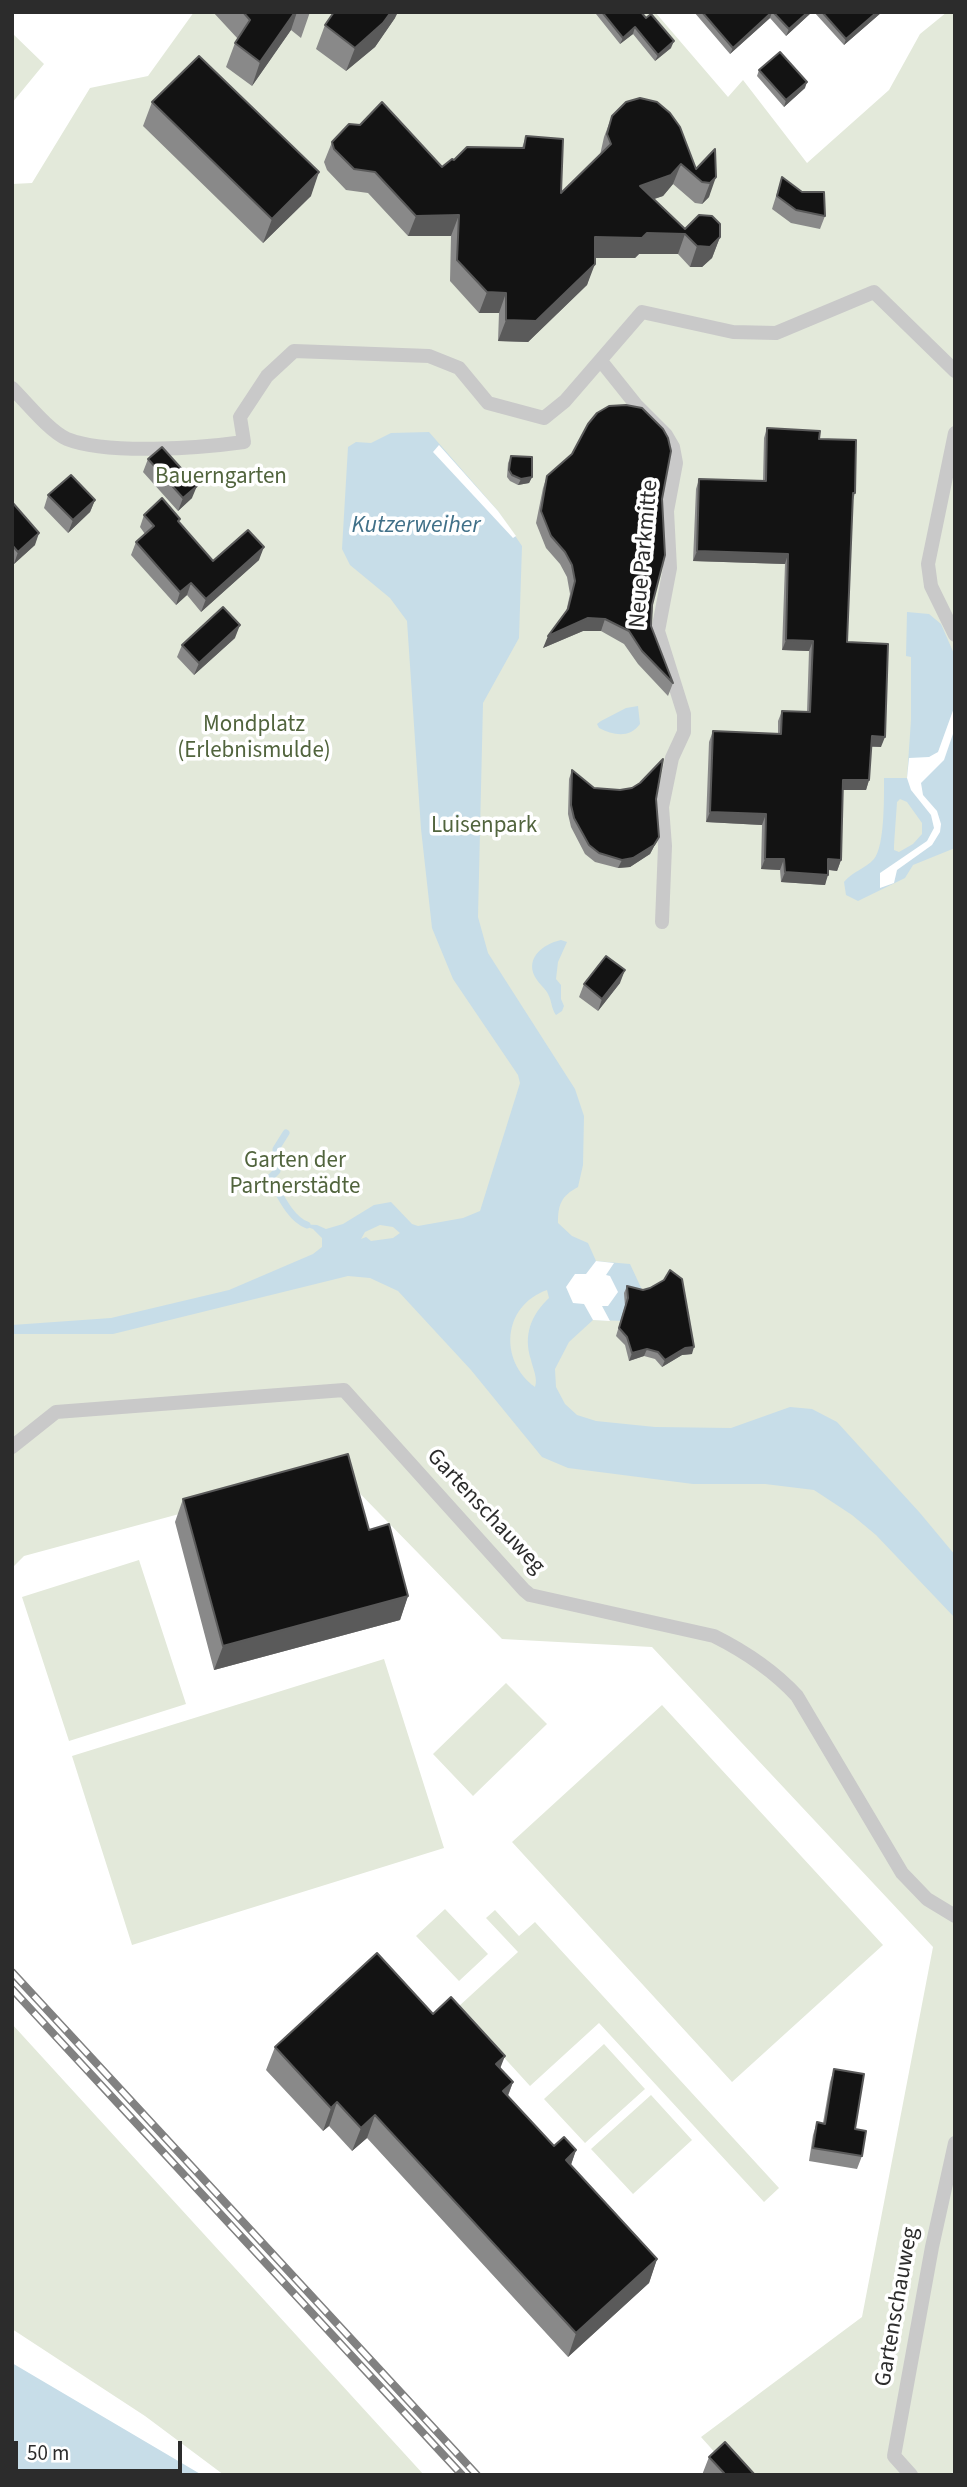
<!DOCTYPE html>
<meta charset="utf-8">
<style>
body{margin:0}
#map{position:relative;width:967px;height:2487px;overflow:hidden;background:#fff;font-family:"Source Sans 3",sans-serif}
canvas{display:block}
.frame{position:absolute;inset:0;border:14px solid #2c2c2c;pointer-events:none}
.scale{position:absolute;left:14px;top:2441px;width:168px;height:32px;box-sizing:border-box;border:4px solid #2c2c2c;border-top:0;padding-left:9px;font-size:21px;line-height:24px;white-space:nowrap;color:#2c2c2c;-webkit-text-stroke:5px #fff;paint-order:stroke}
</style>
<div id="map">
<canvas width="967" height="2487"></canvas>
<div class="frame"></div>
<div class="scale">50 m</div>
</div>
<script>
const context = document.querySelector('canvas').getContext('2d');
context.lineJoin = 'round';
function paint(path, color) { context.fillStyle = color; context.fill(path, 'evenodd'); }
function trace(path, color, width, dash) { context.strokeStyle = color; context.lineWidth = width; context.lineCap = dash ? 'butt' : 'round'; context.setLineDash(dash || []); context.stroke(path); }
function drawText(font, color, halo, rows, align = 'center') {
  context.font = font + ' "Source Sans 3",sans-serif'; context.lineWidth = 7; context.setLineDash([]); context.textBaseline = 'middle'; context.strokeStyle = halo; context.fillStyle = color; for (const [text, x, y, turn = 0] of rows) {
    context.save(); context.translate(x, y); context.rotate((+turn || 0) * Math.PI / 180); context.textAlign = isNaN(turn) ? turn : align; if (halo) context.strokeText(text, 0, 0); context.fillText(text, 0, 0); context.restore();
  }
}
paint(new Path2D(`
 M 194,12 L 655,12 L 728,97 L 743,80 L 807,163 L 889,90 L 920,34 L 947,12 L 955,12 L 955,2475 L 735,2475 L 701,2437 L 862,2317 L 933,1947 L 652,1647 L 502,1639 L 338,1471 L 24,1556 L 12,1568 L 12,184 L 32,183 L 90,88 L 148,76 Z
 M 12,33 L 44,64 L 12,103 Z
 M 139,1560 L 186,1704 L 69,1741 L 22,1597 Z
 M 384,1659 L 444,1848 L 132,1945 L 72,1756 Z
 M 506,1683 L 547,1724 L 473,1796 L 433,1754 Z
 M 662,1705 L 883,1945 L 732,2082 L 512,1842 Z
 M 445,1909 L 488,1954 L 459,1981 L 416,1936 Z
 M 495,1910 L 519,1936 L 535,1922 L 779,2188 L 764,2202 L 599,2023 L 530,2086 L 458,2007 L 518,1952 L 486,1918 Z
 M 12,2024 L 424,2475 L 224,2475 L 145,2416 L 12,2329 Z
 M 604,2044 L 645,2089 L 585,2143 L 544,2099 Z
 M 651,2095 L 692,2140 L 633,2194 L 591,2149 Z`), '#e3e9da');
paint(new Path2D(`
 M 429,432 L 498,511 L 522,546 L 519,638 L 483,703 L 478,917 L 488,953 L 575,1089 L 584,1116 L 583,1165 L 578,1187 C 561,1196 558,1205 558,1223 L 572,1236 L 588,1243 L 596,1261 L 630,1264 L 644,1294 L 625,1321 L 593,1320 L 569,1342 L 555,1369 L 556,1387 L 565,1404 L 577,1415 L 596,1421 L 655,1427 L 731,1428 L 790,1407 L 812,1409 L 837,1422 L 920,1513 L 955,1555 L 955,1618 L 876,1535 L 852,1515 L 814,1490 L 765,1484 L 693,1484 L 568,1468 L 542,1457 L 471,1370 L 398,1291 L 370,1278 L 348,1276 L 113,1334 L 12,1334 L 12,1325 L 111,1318 L 229,1290 L 313,1254 L 322,1247 L 322,1238 L 313,1229 L 299,1224 L 317,1225 L 326,1229 L 343,1224 L 374,1205 L 391,1202 L 412,1224 L 418,1226 L 463,1218 L 480,1211 L 520,1083 L 518,1075 L 453,979 L 432,928 L 421,829 L 407,621 L 390,598 L 350,565 L 342,549 L 348,447 L 356,442 L 371,443 L 391,433 ZM 380,1225 L 393,1227 L 400,1233 L 393,1238 L 371,1241 L 366,1237 L 361,1239 L 365,1232 ZM 547,1290 L 549,1298 C 531,1315 523,1335 531,1360 C 533,1369 538,1378 535,1387 C 499,1361 502,1306 547,1290 Z
 M 907,612 L 929,614 L 941,624 L 955,656 L 955,848 L 913,865 L 905,878 L 858,901 L 846,895 L 844,882 C 853,871 865,869 874,859 C 885,846 884,796 884,778 L 907,778 L 911,720 L 911,657 L 906,656 ZM 900,799 L 907,802 L 922,823 L 922,834 L 913,844 L 899,852 L 894,850 L 894,845 L 897,802 Z
 M 638,706 L 640,724 C 629,739 613,735 599,728 L 597,724 L 601,721 L 626,708 Z
 M 561,940 L 567,942 L 558,962 L 556,979 L 561,985 L 561,999 L 564,1006 L 562,1011 L 556,1015 C 551,1008 552,1001 548,994 C 546,989 540,985 537,980 C 523,960 542,944 561,940 Z
 M 12,2363 L 202,2475 L 12,2475 Z`), '#c7dde8');
paint(new Path2D(`
 M 439,445 L 498,511 L 516,536 L 513,538 L 433,452 Z
 M 955,705 L 955,728 L 944,760 L 921,783 L 923,795 L 937,811 L 941,824 L 940,832 L 932,845 L 897,870 L 894,883 L 880,888 L 880,873 L 927,841 L 934,828 L 931,815 L 911,790 L 907,778 L 909,758 L 929,757 L 938,752 Z
 M 596,1261 L 614,1263 L 606,1275 L 610,1276 L 618,1292 L 608,1306 L 602,1306 L 610,1321 L 593,1320 L 584,1304 L 573,1303 L 566,1287 L 575,1274 L 586,1274 Z`), '#fff');
trace(new Path2D(`
 M 286,1133 L 276,1149 L 277,1171 L 270,1178 C 279,1193 290,1219 307,1225`), '#c7dde8', 7);
trace(new Path2D(`
 M 601,361 L 637,406 L 666,435 L 673,447 L 676,463 L 667,511 L 670,568 L 658,631 L 684,714 L 684,732 L 672,758 L 662,807 L 665,846 L 662,922
 M 12,388 C 26,402 50,432 67,439 C 107,455 201,448 244,442 L 240,417 L 267,376 L 294,351 L 429,356 L 459,368 L 488,403 L 544,418 L 565,401 L 642,312 L 733,332 L 776,333 L 874,292 L 955,371
 M 955,433 L 928,564 L 931,586 L 955,635
 M 12,1447 L 56,1412 L 344,1390 L 524,1590 L 530,1595 L 714,1636 C 744,1651 774,1671 797,1696 L 902,1873 L 927,1899 L 955,1916
 M 911,2475 L 894,2456 L 932,2247 L 955,2143`), '#c9c9c9', 14);
const rail = new Path2D(`
 M 12,1972 L 477,2475
 M 12,1989 L 462,2475`);
trace(rail, '#818181', 8);
trace(rail, '#fff', 5, [16]);
paint(new Path2D(`
 M 213,12 L 310,12 L 301,38 L 291,30 L 252,86 L 226,67 L 235,43 L 238,39 Z
 M 596,12 L 641,12 L 671,48 L 655,61 L 633,34 L 620,44 L 596,14 Z
 M 694,12 L 812,12 L 786,36 L 770,18 L 730,54 Z
 M 814,12 L 882,12 L 844,45 Z
 M 395,18 L 375,47 L 346,71 L 316,49 L 325,25 Z
 M 759,70 L 805,88 L 784,107 L 757,76 Z
 M 152,102 L 311,196 L 263,243 L 143,126 Z
 M 612,116 L 696,169 L 715,149 L 709,197 L 702,204 L 695,203 L 673,184 L 663,196 L 654,199 L 685,229 L 720,237 L 712,258 L 702,267 L 690,267 L 678,254 L 639,254 L 635,258 L 595,258 L 587,285 L 528,342 L 498,341 L 499,313 L 479,313 L 450,281 L 451,236 L 408,236 L 368,193 L 346,190 L 327,170 L 324,162 L 332,142 L 442,167 L 454,160 L 522,148 L 526,136 L 561,193 L 600,155 L 604,137 Z
 M 782,177 L 825,216 L 820,229 L 791,223 L 772,209 Z
 M 767,428 L 819,439 L 855,493 L 853,500 L 847,642 L 881,747 L 871,747 L 869,780 L 866,790 L 843,790 L 841,860 L 837,871 L 828,870 L 825,885 L 781,882 L 780,870 L 761,869 L 762,825 L 706,822 L 709,742 L 713,731 L 778,734 L 778,721 L 782,711 L 807,712 L 809,651 L 782,650 L 785,564 L 693,561 L 696,489 L 699,479 L 763,481 L 764,438 Z
 M 511,456 L 532,477 L 529,483 L 518,485 L 510,481 L 507,477 L 508,463 Z
 M 148,459 L 192,498 L 178,511 L 143,472 Z
 M 547,476 L 662,499 L 651,626 L 673,683 L 668,696 L 638,664 L 624,644 L 601,631 L 583,631 L 543,648 L 566,612 L 570,594 L 567,577 L 560,564 L 546,548 L 536,523 L 543,488 Z
 M 48,495 L 95,500 L 90,512 L 68,533 L 44,508 Z
 M 12,502 L 35,545 L 14,564 L 12,563 Z
 M 144,515 L 179,522 L 213,561 L 259,560 L 201,612 L 187,595 L 176,605 L 131,555 L 136,542 L 145,534 L 140,527 Z
 M 235,638 L 194,675 L 177,657 L 182,645 Z
 M 572,770 L 594,788 L 656,799 L 659,837 L 650,854 L 630,867 L 618,868 L 595,862 L 585,854 L 571,827 L 568,814 L 569,779 Z
 M 620,983 L 598,1011 L 579,997 L 584,984 Z
 M 627,1286 L 692,1354 L 682,1355 L 662,1367 L 655,1359 L 644,1356 L 629,1361 L 625,1345 L 616,1336 L 625,1306 L 624,1293 Z
 M 183,1499 L 369,1530 L 408,1596 L 400,1620 L 214,1670 L 175,1522 Z
 M 275,2047 L 500,2068 L 513,2082 L 508,2096 L 554,2146 L 576,2150 L 571,2165 L 657,2259 L 649,2283 L 568,2357 L 367,2138 L 352,2151 L 329,2126 L 323,2131 L 266,2070 Z
 M 834,2069 L 855,2129 L 862,2156 L 857,2169 L 809,2161 L 813,2135 L 817,2122 L 823,2123 L 830,2082 Z
 M 709,2457 L 755,2475 L 702,2475 Z`), '#898989');
paint(new Path2D(`
 M 295,12 L 297,12 L 291,30 L 252,86 L 260,62 Z
 M 391,12 L 398,12 L 395,18 L 375,47 L 346,71 L 355,48 Z
 M 772,12 L 770,18 L 730,54 L 733,48 Z
 M 808,12 L 812,12 L 786,36 L 789,29 Z
 M 877,12 L 882,12 L 844,45 L 846,39 Z
 M 635,27 L 633,34 L 620,44 L 623,38 Z
 M 674,41 L 671,48 L 655,61 L 658,55 Z
 M 807,82 L 805,88 L 784,107 L 786,100 Z
 M 681,164 L 673,184 L 663,196 L 633,206 L 640,186 Z
 M 319,172 L 311,196 L 263,243 L 272,219 Z
 M 716,177 L 709,197 L 702,204 L 710,183 Z
 M 459,215 L 451,236 L 408,236 L 416,216 Z
 M 647,233 L 685,234 L 678,254 L 639,254 L 635,258 L 588,258 L 595,237 Z
 M 720,237 L 712,258 L 702,267 L 690,267 L 697,246 Z
 M 595,264 L 587,285 L 528,342 L 498,341 L 506,320 Z
 M 487,292 L 506,293 L 499,313 L 479,313 Z
 M 532,477 L 529,483 L 518,485 L 521,479 Z
 M 197,486 L 192,498 L 178,511 L 183,498 Z
 M 95,500 L 90,512 L 68,533 L 73,520 Z
 M 39,533 L 35,545 L 14,564 L 18,552 Z
 M 264,547 L 259,560 L 201,612 L 206,599 Z
 M 697,551 L 788,554 L 785,564 L 693,561 Z
 M 191,583 L 187,595 L 176,605 L 180,592 Z
 M 588,618 L 605,619 L 601,631 L 583,631 L 543,648 L 548,636 Z
 M 240,625 L 235,638 L 194,675 L 199,663 Z
 M 786,640 L 813,641 L 809,651 L 782,650 Z
 M 872,736 L 885,737 L 881,747 L 868,746 Z
 M 843,780 L 869,780 L 866,790 L 839,790 Z
 M 710,812 L 766,814 L 762,825 L 706,822 Z
 M 659,837 L 650,854 L 630,867 L 618,868 L 622,860 Z
 M 765,859 L 784,859 L 780,870 L 761,869 Z
 M 828,859 L 841,860 L 837,871 L 824,869 Z
 M 785,872 L 828,875 L 825,885 L 781,882 Z
 M 625,970 L 620,983 L 598,1011 L 602,999 Z
 M 694,1347 L 692,1354 L 682,1355 L 662,1367 L 665,1360 L 685,1348 Z
 M 647,1349 L 644,1356 L 629,1361 L 632,1353 Z
 M 408,1596 L 400,1620 L 214,1670 L 223,1646 Z
 M 505,2056 L 496,2079 L 496,2064 Z
 M 513,2082 L 504,2105 L 503,2091 Z
 M 337,2102 L 329,2126 L 323,2131 L 331,2108 Z
 M 375,2115 L 367,2138 L 352,2151 L 361,2128 Z
 M 576,2150 L 568,2173 L 566,2160 Z
 M 657,2259 L 649,2283 L 568,2357 L 576,2333 Z`), '#5a5a5a');
const building = new Path2D(`
 M 243,12 L 295,12 L 260,62 L 235,43 L 250,20 Z
 M 334,12 L 391,12 L 383,23 L 355,48 L 325,25 Z
 M 602,12 L 641,12 L 646,18 L 651,14 L 674,41 L 658,55 L 635,27 L 623,38 Z
 M 702,12 L 772,12 L 733,48 Z
 M 773,12 L 808,12 L 789,29 Z
 M 822,12 L 877,12 L 846,39 Z
 M 780,52 L 807,82 L 786,100 L 759,70 Z
 M 199,56 L 319,172 L 272,219 L 152,102 Z
 M 640,98 L 657,102 L 670,113 L 680,127 L 696,169 L 715,149 L 716,177 L 710,183 L 702,182 L 681,164 L 671,175 L 640,186 L 685,229 L 699,215 L 712,216 L 720,224 L 720,237 L 710,247 L 697,246 L 685,234 L 647,233 L 642,238 L 595,237 L 595,264 L 536,321 L 506,320 L 506,293 L 487,292 L 457,260 L 459,215 L 416,216 L 375,172 L 354,169 L 334,149 L 332,142 L 349,124 L 360,125 L 382,102 L 442,167 L 452,159 L 454,160 L 467,147 L 524,148 L 526,136 L 563,139 L 561,193 L 611,144 L 607,134 L 612,116 L 626,102 Z
 M 782,177 L 802,192 L 824,192 L 825,216 L 796,210 L 777,196 Z
 M 626,405 L 642,408 L 663,429 L 668,438 L 671,451 L 662,499 L 665,555 L 652,605 L 651,626 L 673,683 L 642,651 L 629,631 L 605,619 L 588,618 L 548,636 L 568,609 L 575,581 L 572,565 L 565,552 L 551,536 L 541,511 L 547,476 L 572,454 L 588,424 L 597,413 L 609,406 Z
 M 767,428 L 820,431 L 819,439 L 856,440 L 855,493 L 853,493 L 847,642 L 888,644 L 885,737 L 872,736 L 869,780 L 843,780 L 841,860 L 828,859 L 828,875 L 785,872 L 784,859 L 765,859 L 766,814 L 710,812 L 713,731 L 781,734 L 782,711 L 810,712 L 813,641 L 786,640 L 788,554 L 697,551 L 699,479 L 766,481 Z
 M 162,447 L 197,486 L 183,498 L 148,459 Z
 M 511,456 L 532,457 L 532,477 L 521,479 L 512,475 L 509,470 Z
 M 71,475 L 95,500 L 73,520 L 48,495 Z
 M 162,498 L 180,519 L 178,521 L 213,561 L 248,530 L 264,547 L 206,599 L 191,583 L 180,592 L 136,542 L 154,526 L 144,515 Z
 M 12,502 L 39,533 L 18,552 L 12,545 Z
 M 223,607 L 240,625 L 199,663 L 182,645 Z
 M 663,759 L 656,799 L 659,837 L 654,845 L 633,858 L 622,860 L 599,853 L 589,845 L 574,818 L 571,805 L 572,770 L 594,788 L 620,790 L 632,788 L 640,783 Z
 M 606,956 L 625,970 L 602,999 L 584,984 Z
 M 670,1270 L 682,1279 L 694,1347 L 685,1348 L 665,1360 L 658,1352 L 647,1349 L 632,1353 L 627,1337 L 619,1328 L 628,1298 L 627,1286 L 643,1290 L 650,1288 L 664,1280 Z
 M 348,1454 L 369,1530 L 389,1524 L 408,1596 L 223,1646 L 183,1499 Z
 M 377,1953 L 433,2014 L 451,1997 L 505,2056 L 496,2064 L 513,2082 L 503,2091 L 554,2146 L 564,2137 L 576,2150 L 566,2160 L 657,2259 L 576,2333 L 375,2115 L 361,2128 L 337,2102 L 331,2108 L 275,2047 Z
 M 834,2069 L 864,2074 L 855,2129 L 866,2131 L 862,2156 L 813,2148 L 817,2122 L 825,2124 Z
 M 725,2442 L 755,2475 L 721,2475 L 724,2473 L 709,2457 Z`);
paint(building, '#131313');
trace(building, '#5a5a5a', 2);
drawText('23px', '#51643d', '#fff', [
 ["Bauerngarten",221,478],
 ["Mondplatz",254,726],
 ["(Erlebnismulde)",254,752],
 ["Luisenpark",484,827],
 ["Garten der",295,1162],
 ["Partnerstädte",295,1188]
]);
drawText('23px', '#2c2c2c', '#fff', [
 ["Neue Parkmitte",645,554,-85],
 ["Gartenschauweg",485,1512,47],
 ["Gartenschauweg",898,2307,-80]
]);
drawText('italic 24px', '#407088', '#fff', [
 ["Kutzerweiher",416,527]
]);
</script>
